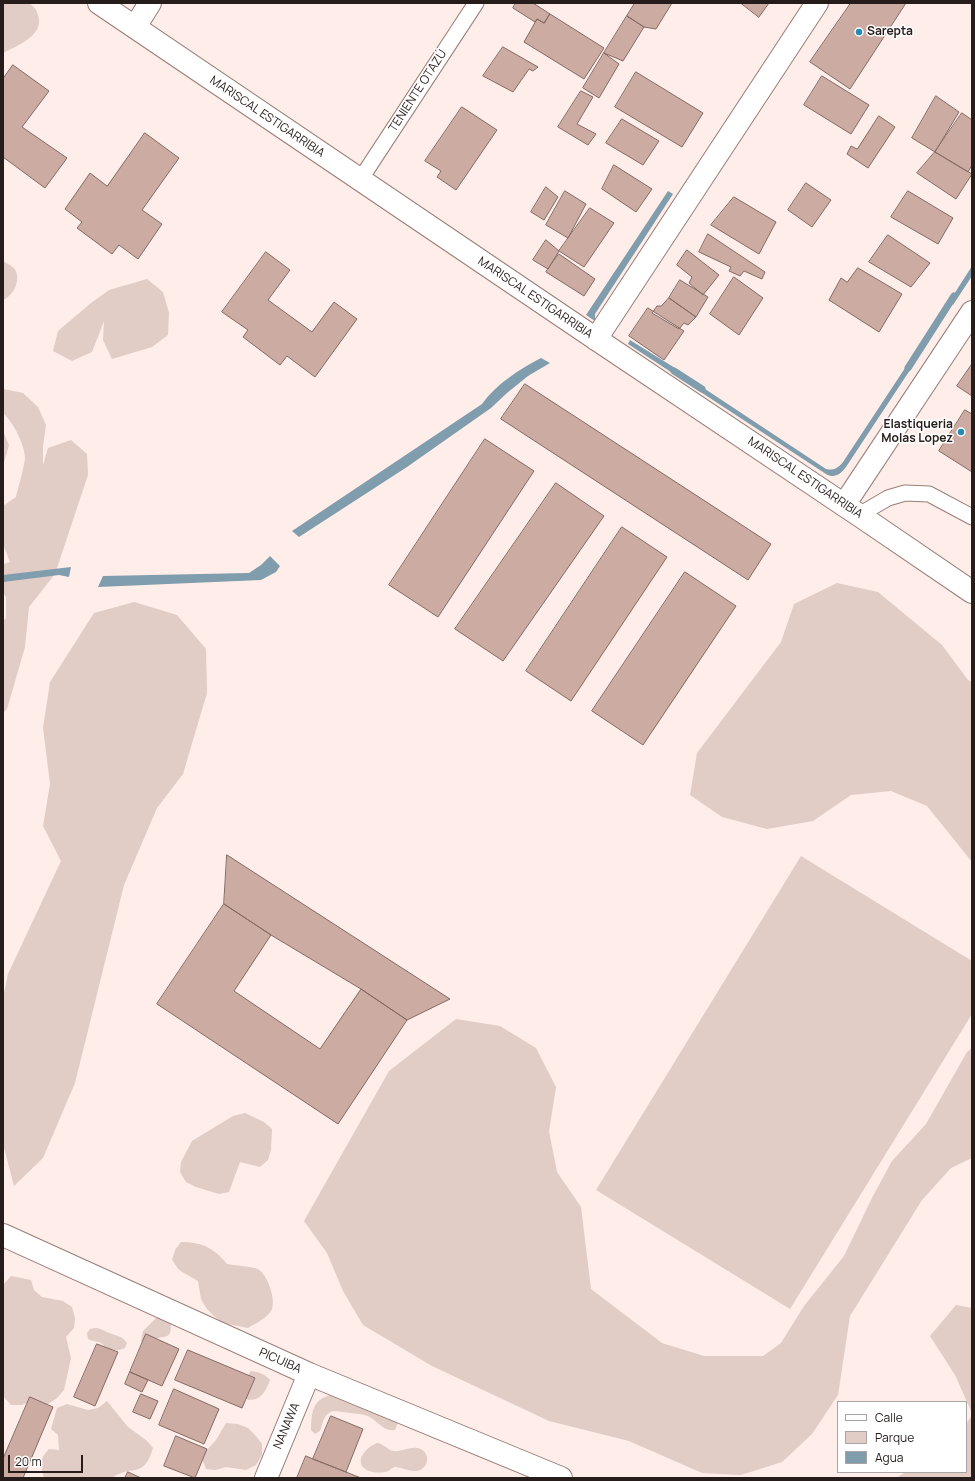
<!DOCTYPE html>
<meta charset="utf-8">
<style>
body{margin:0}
#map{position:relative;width:975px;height:1481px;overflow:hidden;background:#ffede9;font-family:Manrope,sans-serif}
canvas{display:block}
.frame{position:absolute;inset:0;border:4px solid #261c19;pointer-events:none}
.legend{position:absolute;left:837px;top:1401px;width:130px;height:72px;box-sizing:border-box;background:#fff;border:1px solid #a8a4a3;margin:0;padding:5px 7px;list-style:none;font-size:12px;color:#261c19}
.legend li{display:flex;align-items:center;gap:8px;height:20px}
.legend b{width:20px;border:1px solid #a8a4a3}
.scale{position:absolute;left:8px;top:1455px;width:75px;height:18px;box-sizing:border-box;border:2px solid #261c19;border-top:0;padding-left:5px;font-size:12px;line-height:14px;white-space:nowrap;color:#261c19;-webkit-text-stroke:3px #fff;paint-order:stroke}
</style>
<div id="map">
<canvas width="975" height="1481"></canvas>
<div class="frame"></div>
<ul class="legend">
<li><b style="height:5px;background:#fff"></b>Calle</li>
<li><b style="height:11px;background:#e1ccc6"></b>Parque</li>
<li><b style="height:11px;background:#7f9dad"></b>Agua</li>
</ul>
<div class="scale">20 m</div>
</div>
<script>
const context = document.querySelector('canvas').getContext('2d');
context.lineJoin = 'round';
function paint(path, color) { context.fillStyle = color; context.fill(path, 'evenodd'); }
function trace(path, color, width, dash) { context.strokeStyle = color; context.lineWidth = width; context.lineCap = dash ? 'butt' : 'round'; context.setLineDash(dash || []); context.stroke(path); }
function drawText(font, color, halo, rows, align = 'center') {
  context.font = font + ' Manrope,sans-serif'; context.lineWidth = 3; context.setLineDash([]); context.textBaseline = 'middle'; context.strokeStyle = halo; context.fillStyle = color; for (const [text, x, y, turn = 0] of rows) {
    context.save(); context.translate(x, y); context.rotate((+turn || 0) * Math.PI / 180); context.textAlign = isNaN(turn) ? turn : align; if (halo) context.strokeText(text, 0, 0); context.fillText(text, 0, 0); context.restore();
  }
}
paint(new Path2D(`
 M 3,3 C 9,3 23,1 28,3 C 33,5 37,10 38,15 C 45,35 17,46 3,53 Z
 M 3,261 C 6,263 11,265 14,268 C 22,279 14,295 3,300 Z
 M 147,279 L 163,292 L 169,313 L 168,335 L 152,347 L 112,359 L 103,340 L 104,321 L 92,352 L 72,361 L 53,351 L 58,331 L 91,303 L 109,290 Z
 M 3,389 L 23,393 L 38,407 L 46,425 L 43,446 L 43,465 L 48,448 L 71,440 L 87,454 L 88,475 L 55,574 L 29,607 L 25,647 L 7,709 L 3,713 L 3,621 L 6,618 L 6,597 L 3,592 L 3,564 L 10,562 L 3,544 L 3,506 L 16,497 C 18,488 25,465 25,457 C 24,443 13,422 3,413 Z
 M 3,431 L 9,445 L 3,466 Z
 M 837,583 L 878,592 L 942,645 L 968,680 L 972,682 L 972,862 L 927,806 L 891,791 L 851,795 L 813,821 L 767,829 L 722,817 L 690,795 L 697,753 L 781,642 L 794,604 Z
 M 134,602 L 177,615 L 206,649 L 207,693 L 183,774 L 157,808 L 124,885 L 75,1083 L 43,1158 L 14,1186 L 3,1144 L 3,998 L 8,974 L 61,861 L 43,826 L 50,784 L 43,728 L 50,682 L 94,613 Z
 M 801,856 L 972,961 L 972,1014 L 790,1309 L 596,1190 Z
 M 456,1019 L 500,1026 L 536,1048 L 556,1087 L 549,1131 L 557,1172 L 581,1207 L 591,1289 L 662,1343 L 704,1356 L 763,1356 L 781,1343 L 804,1306 L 844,1256 L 873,1196 L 892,1161 L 926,1124 L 967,1052 L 972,1048 L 972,1158 L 951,1168 L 922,1200 L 850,1316 L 838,1395 L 812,1434 L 782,1462 L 741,1475 L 702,1473 L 629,1441 L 549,1421 L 432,1366 L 363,1325 L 343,1291 L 327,1253 L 304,1221 L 389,1071 Z
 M 245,1113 L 264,1122 L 272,1129 L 271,1150 L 268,1160 L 260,1167 L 240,1162 L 229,1192 L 219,1194 L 196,1187 L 186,1182 L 180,1172 L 181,1162 L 192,1141 L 233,1116 Z
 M 181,1242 C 202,1242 214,1248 227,1264 C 234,1265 253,1267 258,1269 C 267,1274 276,1299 272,1309 C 268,1318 256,1323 248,1328 L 223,1323 L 214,1316 L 207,1309 L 201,1299 L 198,1281 L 179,1270 L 172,1260 L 175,1250 Z
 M 11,1276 L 31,1280 L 34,1290 L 42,1297 L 63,1301 L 72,1307 L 75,1318 L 74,1328 L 66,1337 L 71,1358 L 64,1390 L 57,1398 L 48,1404 L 38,1407 L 31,1401 L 22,1405 L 11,1405 L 4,1397 L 3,1384 L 3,1285 Z
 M 956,1305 L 972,1308 L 972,1413 L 955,1375 L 930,1336 Z
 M 157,1317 L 162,1317 L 171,1323 C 171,1337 169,1336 158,1338 C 154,1339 150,1342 146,1344 L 141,1341 L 143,1331 Z
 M 95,1328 C 100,1328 102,1330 107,1332 C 115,1336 122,1335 127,1343 L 125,1348 C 119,1351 112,1351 106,1347 C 102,1345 104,1345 101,1343 C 96,1341 92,1341 88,1339 L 87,1333 L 90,1329 Z
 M 251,1371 C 259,1372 265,1374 270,1380 C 265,1394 258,1404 242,1398 L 246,1378 Z
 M 331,1395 L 362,1405 L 399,1420 L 395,1430 C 382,1432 376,1418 365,1415 C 354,1413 343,1412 333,1411 C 323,1414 323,1423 320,1431 L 315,1434 L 311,1430 C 312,1414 311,1400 331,1395 Z
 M 107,1401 L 128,1427 L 146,1440 L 153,1448 C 143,1481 132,1463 112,1478 L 44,1478 C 40,1463 39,1460 49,1449 L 59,1450 L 58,1435 L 51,1429 L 57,1408 L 67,1404 L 88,1410 L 98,1408 Z
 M 972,1415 L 972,1478 L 896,1478 L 906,1472 L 966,1472 L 966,1424 Z
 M 226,1423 L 238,1424 L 248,1428 L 256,1436 L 262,1444 L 262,1455 L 256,1465 L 246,1470 L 226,1467 L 216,1470 L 206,1469 L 202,1459 L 206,1451 L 216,1440 Z
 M 377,1443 C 384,1444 388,1450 393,1451 C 402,1452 409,1447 417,1448 C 429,1450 431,1465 420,1470 C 412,1473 404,1468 396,1467 C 392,1467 392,1469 388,1471 C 381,1474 367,1473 362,1466 C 357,1456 369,1446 377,1443 Z`), '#e1ccc6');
paint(new Path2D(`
 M 668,191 L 673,194 L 595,314 L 595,321 L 586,315 Z
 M 972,266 L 972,276 L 953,305 L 949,302 Z
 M 630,340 L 683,373 L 680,378 L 628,344 Z
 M 541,358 L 550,363 L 528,376 L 507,393 L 491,408 L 407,467 L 299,537 L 292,531 L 482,404 C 496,384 520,369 541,358 Z
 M 911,359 L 916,361 L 846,467 C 841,474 834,479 826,474 L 693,387 L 696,383 L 826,469 C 834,471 838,468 843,462 Z
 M 270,556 L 280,566 L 276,572 L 261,580 L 98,587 L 103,576 L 249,573 L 261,565 Z
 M 71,567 L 69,577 L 59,575 L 3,582 L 3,575 Z`), '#7f9dad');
trace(new Path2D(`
 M 908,368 L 954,296
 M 674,371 L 702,389`), '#7f9dad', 7);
const building = new Path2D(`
 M 516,3 L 533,3 L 550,14 L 544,23 L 537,19 L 535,22 L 513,8 Z
 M 635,3 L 672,3 L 656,29 L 644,27 L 627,16 Z
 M 741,3 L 769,3 L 759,17 Z
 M 851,3 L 906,3 L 850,89 L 810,62 Z
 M 550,14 L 604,48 L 584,79 L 524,42 L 537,19 L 544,23 Z
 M 627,16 L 644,27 L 623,61 L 604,53 Z
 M 503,47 L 538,67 L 533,71 L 529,69 L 513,92 L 483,76 Z
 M 604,53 L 619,64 L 599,98 L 583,88 Z
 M 13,65 L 49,91 L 22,127 L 67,158 L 45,188 L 3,157 L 3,79 Z
 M 636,72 L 703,113 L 682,147 L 615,107 Z
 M 822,76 L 869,105 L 851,134 L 804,105 Z
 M 581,91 L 593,97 L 577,124 L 596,134 L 588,145 L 558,127 Z
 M 936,96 L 959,112 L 935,152 L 912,138 Z
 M 462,107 L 497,130 L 456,190 L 437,177 L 441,171 L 425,161 Z
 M 962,113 L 972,120 L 972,165 L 968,172 L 935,152 Z
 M 879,116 L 895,127 L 868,168 L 847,154 L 851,146 L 857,149 Z
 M 622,119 L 659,141 L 643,165 L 606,143 Z
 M 145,133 L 179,158 L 142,210 L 162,224 L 138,259 L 119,245 L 112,254 L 77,228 L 82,222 L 65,209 L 90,173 L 107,186 Z
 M 935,152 L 972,174 L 956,199 L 917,173 Z
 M 614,165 L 652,189 L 636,212 L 602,189 Z
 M 806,183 L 831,200 L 812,227 L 788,210 Z
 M 546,187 L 558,197 L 544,220 L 531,212 Z
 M 565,191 L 586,204 L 568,238 L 546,225 Z
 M 908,191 L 953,218 L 938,244 L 891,217 Z
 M 734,197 L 776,222 L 759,254 L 711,225 Z
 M 590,208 L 614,223 L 584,267 L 559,251 Z
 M 708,234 L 765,272 L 762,279 L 744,271 L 740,276 L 729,271 L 731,267 L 699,252 Z
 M 888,235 L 930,263 L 911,287 L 869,262 Z
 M 546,240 L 559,251 L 548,269 L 533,260 Z
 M 687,250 L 719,275 L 703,295 L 689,283 L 692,277 L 677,265 Z
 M 266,252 L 290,270 L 268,300 L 312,332 L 334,302 L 357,319 L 315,377 L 287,356 L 280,365 L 243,337 L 248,330 L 222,312 Z
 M 559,254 L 595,279 L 584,296 L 546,272 Z
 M 858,268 L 902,294 L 879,332 L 829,300 L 841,278 L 847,282 Z
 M 734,277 L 763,298 L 739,335 L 710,314 Z
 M 680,280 L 708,297 L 696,317 L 669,298 Z
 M 669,298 L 696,317 L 688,325 L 684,323 L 679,329 L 652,313 L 657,306 L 661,306 Z
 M 648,308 L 684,331 L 664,360 L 629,336 Z
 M 972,364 L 972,396 L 957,386 Z
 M 525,384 L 771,544 L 748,580 L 501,419 Z
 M 965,410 L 972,414 L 972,472 L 939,451 Z
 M 485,439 L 534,471 L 438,617 L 389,585 Z
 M 556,483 L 604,516 L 503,661 L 455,629 Z
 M 622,527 L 667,557 L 571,701 L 526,671 Z
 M 685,572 L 736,606 L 643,745 L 592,711 Z
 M 227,855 L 450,999 L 407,1020 L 361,989 L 271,935 L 224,904 Z
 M 224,904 L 271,935 L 234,991 L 320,1049 L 361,989 L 407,1020 L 338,1124 L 157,1004 Z
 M 146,1334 L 179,1349 L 162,1386 L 130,1372 Z
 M 97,1344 L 118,1352 L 95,1406 L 74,1397 Z
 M 188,1350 L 255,1378 L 242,1408 L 175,1380 Z
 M 130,1372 L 148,1380 L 142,1392 L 125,1384 Z
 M 174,1389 L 219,1409 L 204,1444 L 159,1425 Z
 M 141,1394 L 158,1401 L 150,1419 L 133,1412 Z
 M 30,1397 L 53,1407 L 23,1478 L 3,1478 L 3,1459 Z
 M 331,1416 L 363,1429 L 346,1472 L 313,1459 Z
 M 176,1436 L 207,1449 L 195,1478 L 164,1466 Z
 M 306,1456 L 313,1459 L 361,1478 L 297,1478 Z
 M 128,1472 L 141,1478 L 125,1478 Z`);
paint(building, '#ccaba2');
trace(building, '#836a63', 1);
const lane = new Path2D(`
 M 360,180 L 476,3
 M 859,515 L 888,498 L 905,493 L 929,494 L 972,517`);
const street = new Path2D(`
 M 135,27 L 150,3
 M 596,339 L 817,3
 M 844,505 L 972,312
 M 3,1235 L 309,1374 L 561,1478
 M 266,1478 L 309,1374`);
const secondary = new Path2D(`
 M 99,3 L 596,339 L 859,515 L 972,592`);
trace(lane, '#987e77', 17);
trace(street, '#987e77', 24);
trace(secondary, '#987e77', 24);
trace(lane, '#fff', 15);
trace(street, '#fff', 22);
trace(secondary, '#fff', 22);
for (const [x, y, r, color] of [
 [859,32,4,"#268ab3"],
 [961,432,4,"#268ab3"]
]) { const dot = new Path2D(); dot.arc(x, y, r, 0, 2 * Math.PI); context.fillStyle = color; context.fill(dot); trace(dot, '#fff', 1.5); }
drawText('bold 12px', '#261c19', '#fff', [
 ["Sarepta",867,32],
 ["Elastiqueria",953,425,"right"],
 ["Molas Lopez",953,439,"right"]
], 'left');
drawText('12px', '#261c19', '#fff', [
 ["TENIENTE OTAZÚ",418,91,-57],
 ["MARISCAL ESTIGARRIBIA",267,117,34],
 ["MARISCAL ESTIGARRIBIA",535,298,34],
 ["MARISCAL ESTIGARRIBIA",805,478,34],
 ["PICUIBA",280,1361,24],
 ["NANAWA",287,1426,-67]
]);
</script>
